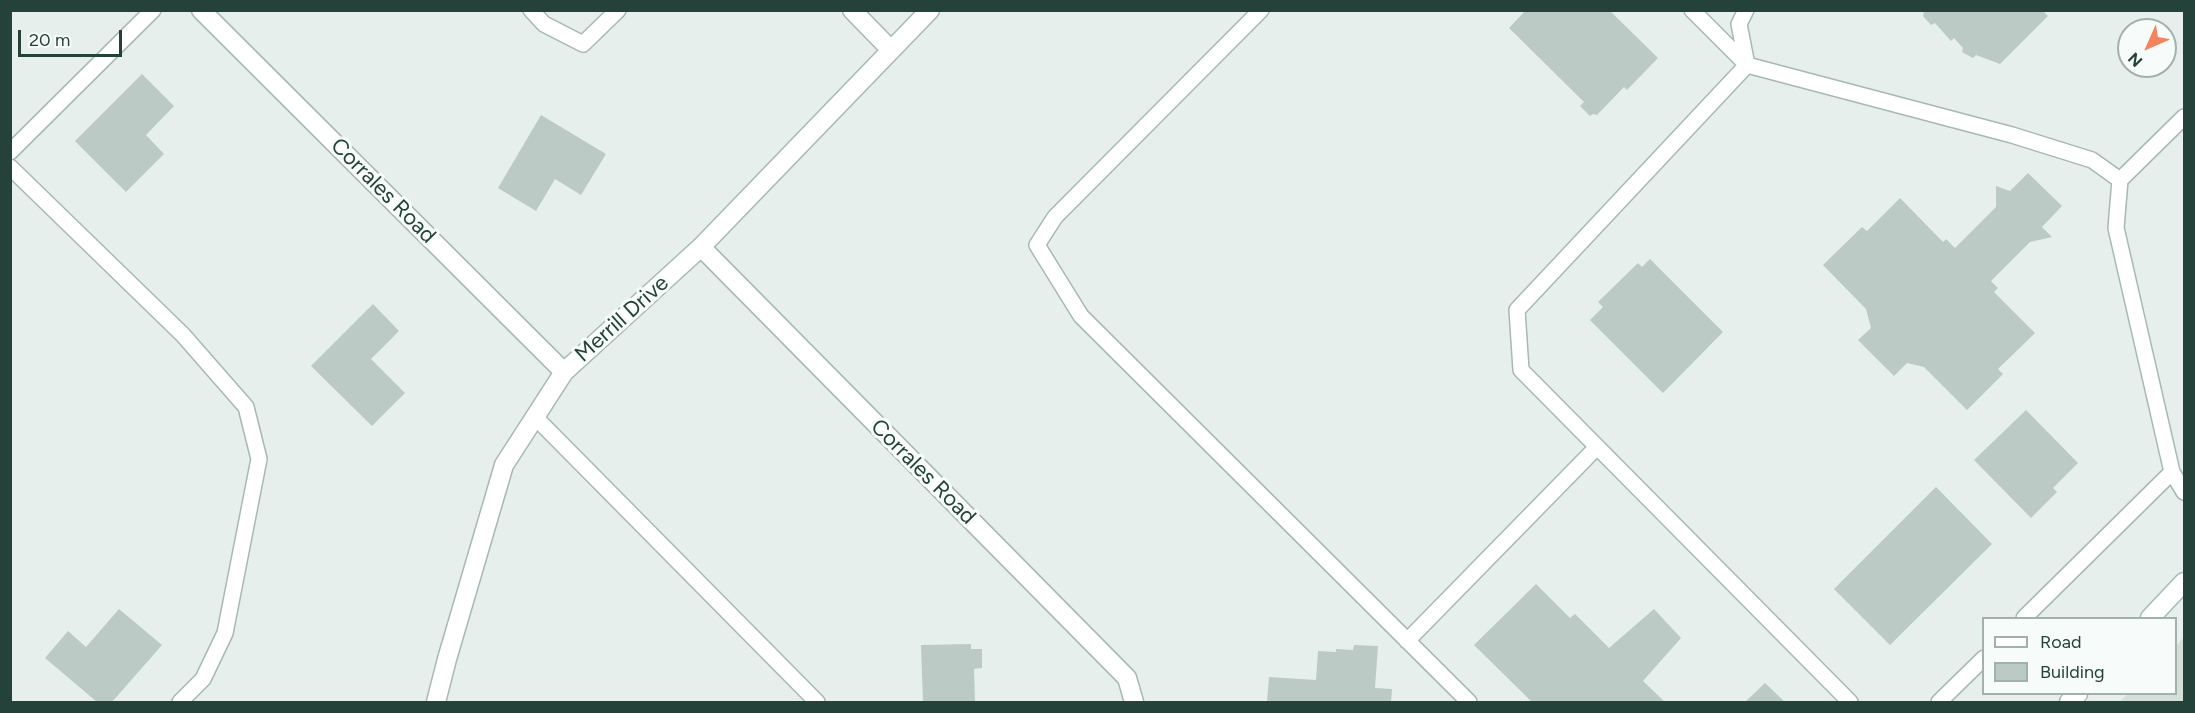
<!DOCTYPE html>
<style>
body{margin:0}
#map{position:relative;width:2195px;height:713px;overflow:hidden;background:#e6efeb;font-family:Figtree,sans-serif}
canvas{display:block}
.frame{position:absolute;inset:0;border:12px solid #24423a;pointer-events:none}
.legend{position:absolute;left:1982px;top:617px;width:195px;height:78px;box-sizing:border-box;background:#f7fbf9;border:2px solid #a3b1ad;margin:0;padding:8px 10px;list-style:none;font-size:18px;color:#24423a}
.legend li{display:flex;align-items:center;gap:12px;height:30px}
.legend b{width:30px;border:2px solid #a3b1ad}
.north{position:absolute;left:2117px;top:18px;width:60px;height:60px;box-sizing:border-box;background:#f7fbf9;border:2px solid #a3b1ad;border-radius:50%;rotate:225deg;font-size:16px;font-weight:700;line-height:24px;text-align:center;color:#24423a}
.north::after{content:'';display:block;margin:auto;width:21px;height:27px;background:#f4845f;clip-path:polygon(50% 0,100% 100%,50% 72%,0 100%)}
.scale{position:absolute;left:18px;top:30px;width:104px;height:27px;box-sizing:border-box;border:3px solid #24423a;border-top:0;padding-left:8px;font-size:18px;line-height:21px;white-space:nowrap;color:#24423a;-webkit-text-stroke:4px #f7fbf9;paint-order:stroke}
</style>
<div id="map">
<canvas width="2195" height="713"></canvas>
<div class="frame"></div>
<ul class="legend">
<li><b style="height:8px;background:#fff"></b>Road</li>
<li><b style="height:16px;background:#bbcac4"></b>Building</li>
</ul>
<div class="north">N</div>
<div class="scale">20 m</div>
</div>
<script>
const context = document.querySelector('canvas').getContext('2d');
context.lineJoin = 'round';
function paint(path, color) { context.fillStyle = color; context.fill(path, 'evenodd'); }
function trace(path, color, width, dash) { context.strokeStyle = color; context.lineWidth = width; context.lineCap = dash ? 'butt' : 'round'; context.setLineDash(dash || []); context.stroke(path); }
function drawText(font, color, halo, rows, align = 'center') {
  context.font = font + ' Figtree,sans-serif'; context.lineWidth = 6; context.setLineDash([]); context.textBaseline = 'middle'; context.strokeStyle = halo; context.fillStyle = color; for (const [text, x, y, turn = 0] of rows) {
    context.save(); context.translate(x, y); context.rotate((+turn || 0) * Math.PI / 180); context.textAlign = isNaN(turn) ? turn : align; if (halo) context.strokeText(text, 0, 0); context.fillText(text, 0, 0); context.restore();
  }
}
paint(new Path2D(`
 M 2184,637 L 2184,702 L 2119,702 L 2128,694 L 2176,694 L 2176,646 Z`), '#d4dfda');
paint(new Path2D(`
 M 1526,10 L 1609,10 L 1658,58 L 1627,90 L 1624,87 L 1597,115 L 1593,114 L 1590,116 L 1580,106 L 1584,102 L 1509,28 Z
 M 1922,10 L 2042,10 L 2048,16 L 2000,64 L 1976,55 L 1973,58 L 1962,52 L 1963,48 L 1954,38 L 1951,41 L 1935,23 L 1931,25 L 1923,16 L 1924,12 Z
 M 142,74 L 174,106 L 146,135 L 164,154 L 126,192 L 75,141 Z
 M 541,115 L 606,154 L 581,195 L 555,179 L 536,211 L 498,188 Z
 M 2028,173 L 2062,206 L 2042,227 L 2052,237 L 2030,242 L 1991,281 L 1998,288 L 1994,292 L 2035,333 L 1998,369 L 2003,374 L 1967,410 L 1924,367 L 1907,363 L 1894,376 L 1858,340 L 1871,328 L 1866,309 L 1823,265 L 1862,227 L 1867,231 L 1900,198 L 1943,242 L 1946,239 L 1955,248 L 1996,207 L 1996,186 L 2010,191 Z
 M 1650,259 L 1723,332 L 1663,393 L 1590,320 L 1603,307 L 1598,302 L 1638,263 L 1642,267 Z
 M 373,304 L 399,331 L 371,359 L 405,393 L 372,426 L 311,366 Z
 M 2026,410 L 2078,463 L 2053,488 L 2057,492 L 2031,518 L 1974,460 Z
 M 1936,487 L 1992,544 L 1890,645 L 1834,589 Z
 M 1536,584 L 1570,618 L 1575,614 L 1609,648 L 1654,609 L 1681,638 L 1643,681 L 1665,702 L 1532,702 L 1474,645 Z
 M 119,609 L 162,645 L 112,702 L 97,702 L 45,658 L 68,631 L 86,647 Z
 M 971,644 L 971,649 L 982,649 L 982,668 L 974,669 L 975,702 L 923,702 L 921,645 Z
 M 1354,645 L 1378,646 L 1375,688 L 1392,689 L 1391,702 L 1267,702 L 1269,677 L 1316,680 L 1318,651 L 1336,652 L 1336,649 L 1353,650 Z
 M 1765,683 L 1785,702 L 1745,702 Z`), '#bbcac4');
const lane = new Path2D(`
 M 531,10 L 544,24 L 583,44 L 618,10
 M 1261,10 L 1055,217 L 1037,245 L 1081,316 L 1469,702
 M 1692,10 L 1747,65 L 2012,135 L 2092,160 L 2120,180
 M 1746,10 L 1739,24 L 1747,65 L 1517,310 L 1521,370 L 1850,702
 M 2184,117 L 2120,180 L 2116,228 L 2172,472 L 2184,492
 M 10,152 L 153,10
 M 10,167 L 183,335 L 246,407 L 259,459 L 225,633 L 203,679 L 180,702
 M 535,417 L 817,702
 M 2024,618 L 2172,472
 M 1407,641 L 1597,447
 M 1939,702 L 1984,658`);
const street = new Path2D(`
 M 201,10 L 564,372
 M 852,10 L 890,49
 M 701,247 L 1127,678 L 1134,702
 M 436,702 L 447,659 L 504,465 L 564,372 L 701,247 L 930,10`);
const secondary = new Path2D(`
 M 2150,618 L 2184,582
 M 2069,702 L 2078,694`);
trace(lane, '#a8b8b2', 18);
trace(street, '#a8b8b2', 21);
trace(secondary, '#a4bbb3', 21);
trace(lane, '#fff', 15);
trace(street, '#fff', 18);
trace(secondary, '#fff', 18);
drawText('22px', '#24423a', '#f7fbf9', [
 ["Corrales Road",383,191,45],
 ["Merrill Drive",622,319,-42],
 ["Corrales Road",923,472,45]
]);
</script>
